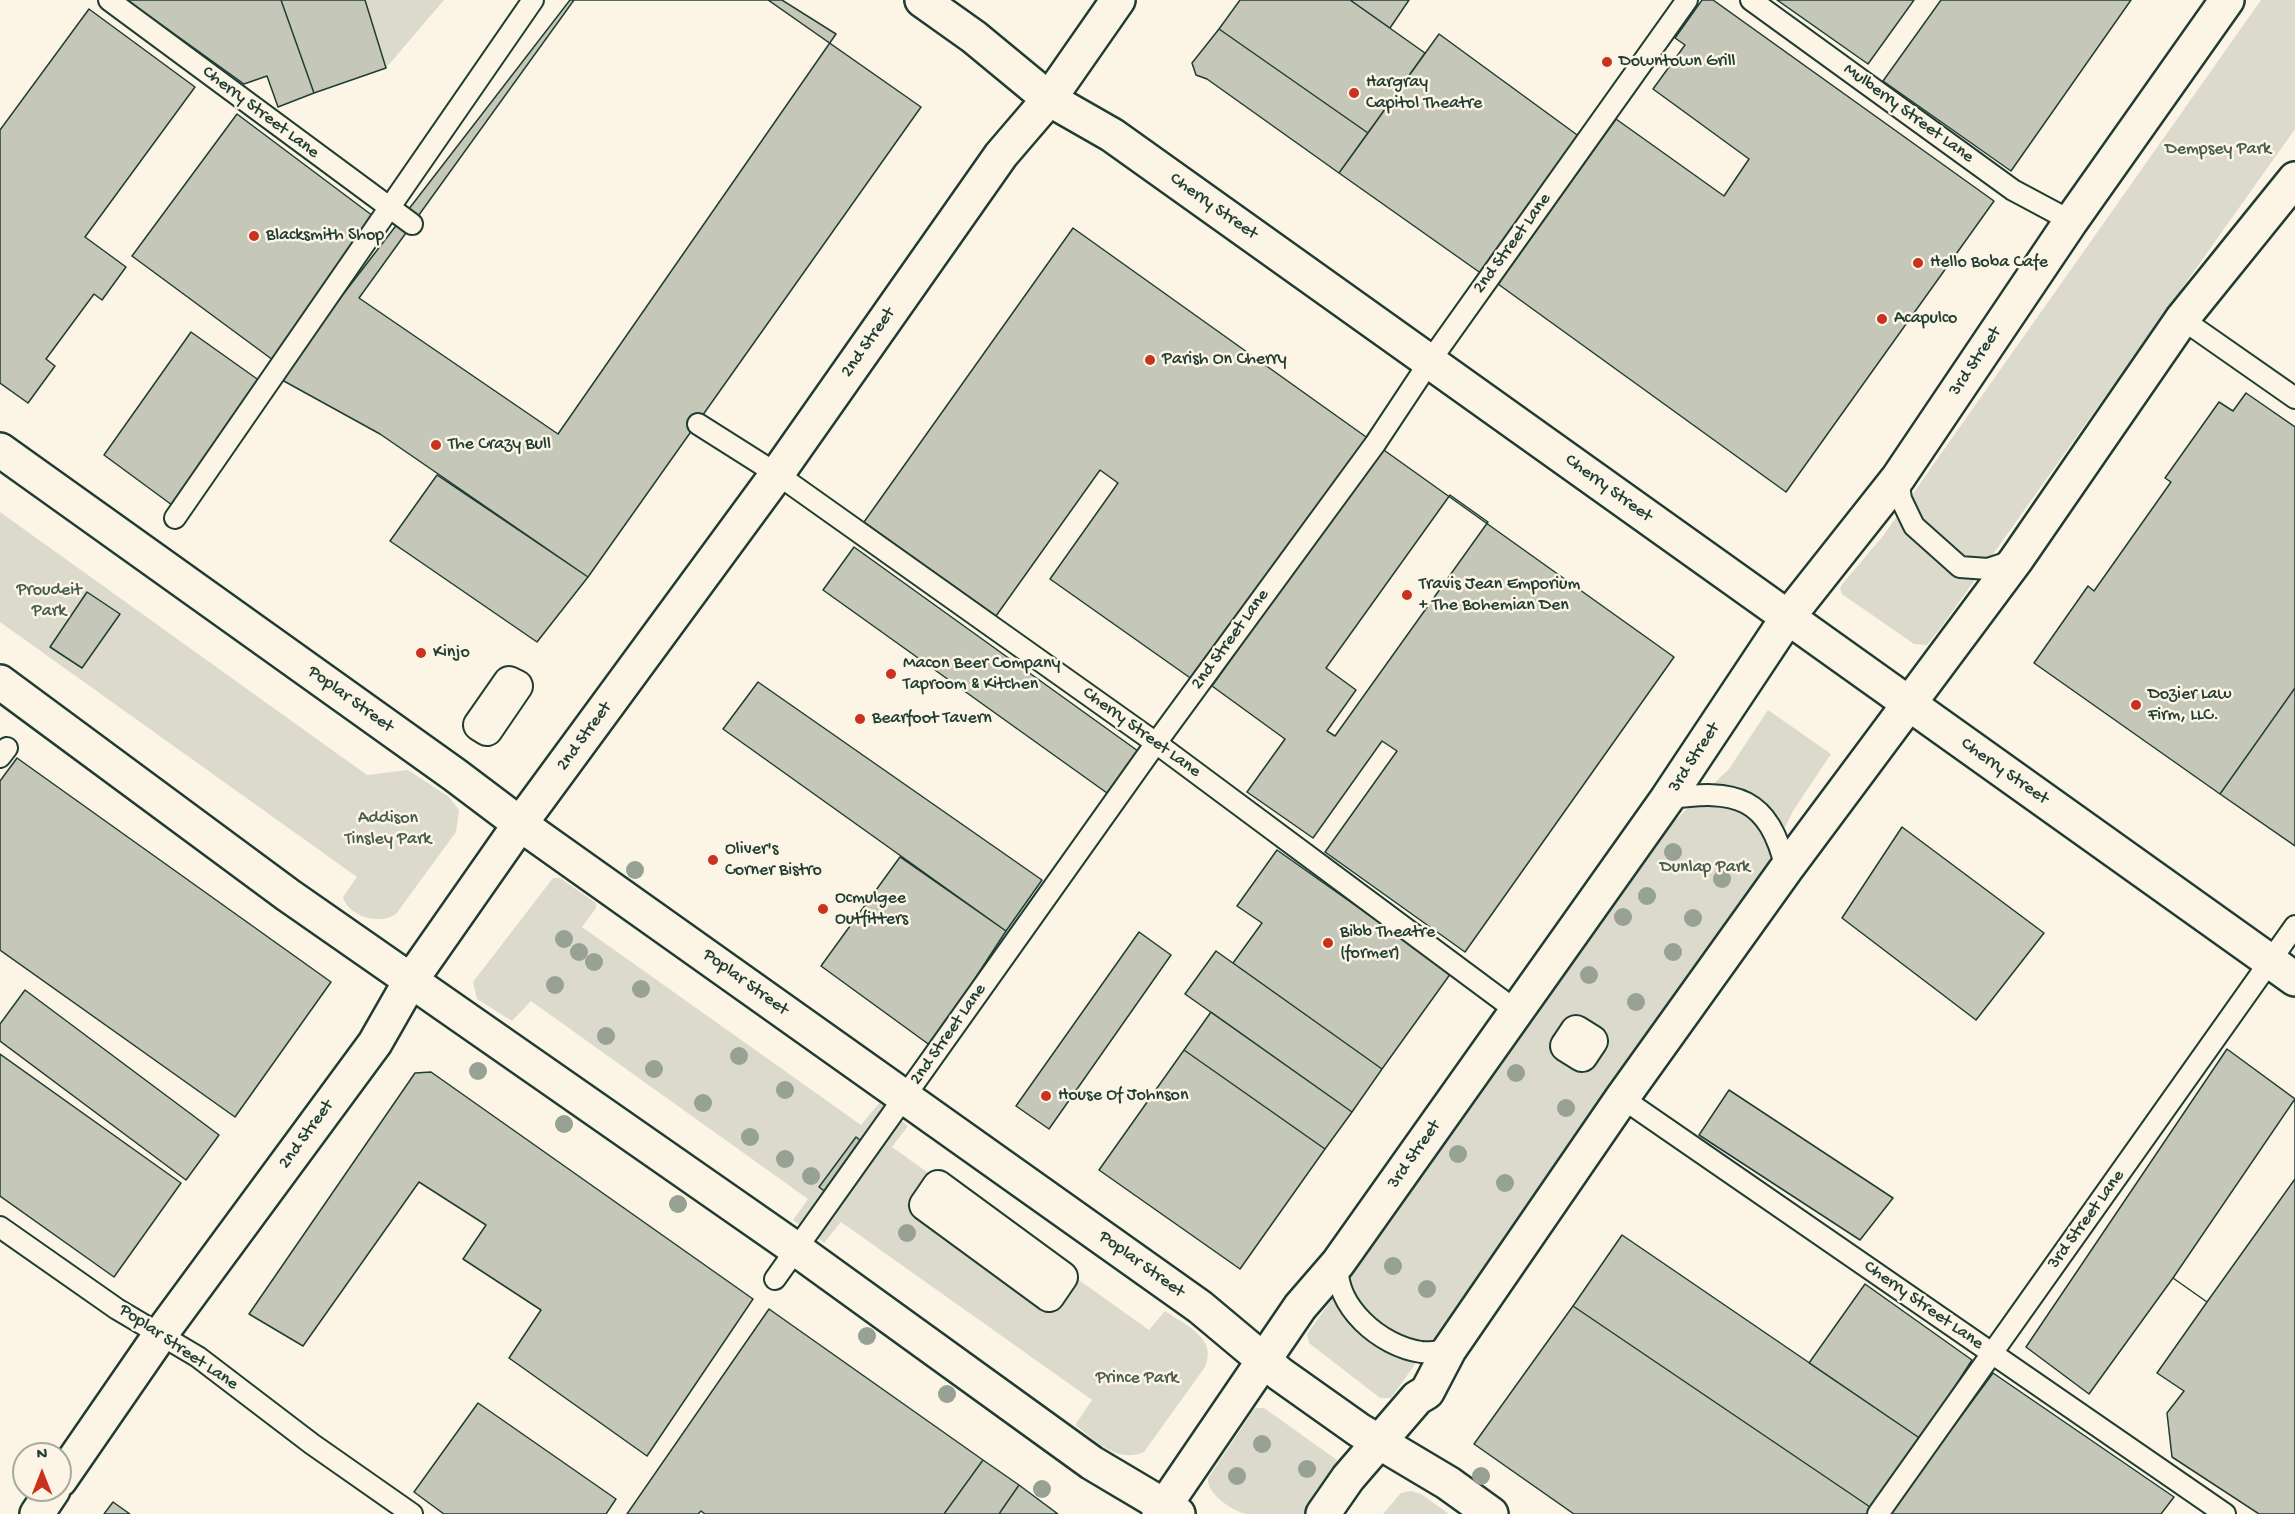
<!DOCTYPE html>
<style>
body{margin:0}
#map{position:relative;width:2295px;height:1514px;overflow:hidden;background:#fcf5e5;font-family:"Gochi Hand",sans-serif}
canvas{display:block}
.north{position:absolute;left:12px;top:1442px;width:60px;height:60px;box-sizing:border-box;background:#fcf5e5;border:2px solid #a4ab9e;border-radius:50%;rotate:0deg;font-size:16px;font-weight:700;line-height:24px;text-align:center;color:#1f3d34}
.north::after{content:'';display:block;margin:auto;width:21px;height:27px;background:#c8321e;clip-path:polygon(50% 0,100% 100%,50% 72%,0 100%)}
</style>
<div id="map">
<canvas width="2295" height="1514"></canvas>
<div class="north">N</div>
</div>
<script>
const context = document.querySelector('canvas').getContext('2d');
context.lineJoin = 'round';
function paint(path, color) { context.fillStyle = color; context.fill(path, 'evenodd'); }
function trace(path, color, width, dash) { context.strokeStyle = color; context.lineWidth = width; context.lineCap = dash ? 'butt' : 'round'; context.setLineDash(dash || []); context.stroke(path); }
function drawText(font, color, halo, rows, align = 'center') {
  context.font = font + ' "Gochi Hand",sans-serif'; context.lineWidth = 5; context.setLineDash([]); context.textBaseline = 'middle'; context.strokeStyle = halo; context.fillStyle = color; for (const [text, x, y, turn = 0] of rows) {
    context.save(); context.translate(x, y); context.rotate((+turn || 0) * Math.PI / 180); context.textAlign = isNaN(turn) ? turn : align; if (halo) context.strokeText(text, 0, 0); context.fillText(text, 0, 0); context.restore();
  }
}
paint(new Path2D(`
 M 365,0 L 444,0 L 386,68 Z
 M 2261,0 L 2295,0 L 2295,129 L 1942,626 L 1927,645 L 1914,644 L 1842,594 L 1840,588 L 1843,583 L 1883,536 Z
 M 0,512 L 367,775 L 408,770 L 449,797 L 459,810 L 456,832 L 396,914 C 379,926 348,916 343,897 L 357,877 L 0,622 Z
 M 1768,710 L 1831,754 L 1793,811 L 1756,887 L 1391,1398 L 1380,1398 L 1309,1343 L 1307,1334 L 1520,1039 L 1665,830 L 1729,769 Z
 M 553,878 L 560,878 L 596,903 L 596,908 L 582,927 L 861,1125 L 880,1102 L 908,1126 L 892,1147 L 1149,1330 L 1165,1311 C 1185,1325 1218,1338 1205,1367 L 1144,1452 C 1117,1464 1095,1440 1075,1425 L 1092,1400 L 841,1222 L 824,1243 L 793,1220 L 808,1199 L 531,1001 L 512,1021 L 477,999 L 473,982 Z
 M 1255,1408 L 1264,1408 L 1337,1460 L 1338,1464 L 1308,1514 C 1289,1514 1264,1514 1246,1514 C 1232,1511 1206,1493 1208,1478 Z
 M 1411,1491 L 1421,1494 L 1449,1514 L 1383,1514 L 1401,1493 Z`), '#dcdacc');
const building = new Path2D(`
 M 127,0 L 281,0 L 314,93 L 278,107 L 267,76 L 244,84 Z
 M 281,0 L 365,0 L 386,68 L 314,93 Z
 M 570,0 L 768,0 L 921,107 L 588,577 L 380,434 L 282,380 L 341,297 Z
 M 574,0 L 782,0 L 836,34 L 558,434 L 359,298 Z
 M 1240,0 L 1350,0 L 1425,53 L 1368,133 L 1219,29 Z
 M 1350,0 L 1409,0 L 1390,28 Z
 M 1702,0 L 1713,0 L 1994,201 L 1786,492 L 1498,284 L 1616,119 L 1724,196 L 1749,159 L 1653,89 L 1685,45 L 1675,38 Z
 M 1777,0 L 1914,0 L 1868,64 Z
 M 1941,0 L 2131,0 L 2011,171 L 1883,81 Z
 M 89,9 L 195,87 L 85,237 L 126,267 L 102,300 L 94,294 L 46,359 L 55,366 L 28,403 L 0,383 L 0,130 Z
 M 1219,29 L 1368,133 L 1339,173 L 1207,79 L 1196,75 L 1192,63 Z
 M 1439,34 L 1580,137 L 1482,274 L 1339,173 Z
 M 237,114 L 373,216 L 277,363 L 132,256 Z
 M 1073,228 L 1369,439 L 1196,682 L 1050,579 L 1118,483 L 1100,470 L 996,616 L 864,522 Z
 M 191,332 L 260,381 L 172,505 L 104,455 Z
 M 2246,393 L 2295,427 L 2295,688 L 2220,794 L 2034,663 L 2088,586 L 2094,591 L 2171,482 L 2165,478 L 2219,402 L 2233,411 Z
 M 1381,448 L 1674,657 L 1465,952 L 1325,852 L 1397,751 L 1382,741 L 1313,838 L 1247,792 L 1285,739 L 1212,686 Z
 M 437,475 L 588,577 L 537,642 L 390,541 Z
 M 1450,495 L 1488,522 L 1335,736 L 1327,731 L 1356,690 L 1326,668 Z
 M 854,547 L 1138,751 L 1107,793 L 823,590 Z
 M 87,592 L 120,614 L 82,668 L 50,647 Z
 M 758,682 L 1042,880 L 1006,931 L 723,729 Z
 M 2295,688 L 2295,846 L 2220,794 Z
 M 17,758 L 331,982 L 235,1117 L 0,950 L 0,781 Z
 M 1902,827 L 2044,933 L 1976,1020 L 1842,918 Z
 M 1277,850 L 1451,973 L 1382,1069 L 1233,963 L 1262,923 L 1237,906 Z
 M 900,857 L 1006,931 L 931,1046 L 821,966 Z
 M 1139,932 L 1171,955 L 1049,1129 L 1016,1106 Z
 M 1216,951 L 1382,1069 L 1352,1112 L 1185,994 Z
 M 25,990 L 219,1135 L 186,1180 L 0,1041 L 0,1024 Z
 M 1211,1012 L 1352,1112 L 1325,1149 L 1184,1050 Z
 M 2227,1049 L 2295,1099 L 2295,1514 L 2259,1514 L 2172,1457 L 2167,1413 L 2184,1391 L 2157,1373 L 2207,1302 L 2173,1278 L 2089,1394 L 2026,1347 Z
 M 1184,1050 L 1325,1149 L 1240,1269 L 1099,1170 Z
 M 0,1054 L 181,1183 L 114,1277 L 0,1196 Z
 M 431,1072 L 753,1299 L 647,1456 L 509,1358 L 541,1310 L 463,1259 L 486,1225 L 419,1182 L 303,1346 L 249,1314 L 415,1073 Z
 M 1729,1090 L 1893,1198 L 1860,1240 L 1699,1135 Z
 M 2295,1099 L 2295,1179 L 2207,1302 L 2173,1278 Z
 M 856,1137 L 876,1152 L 839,1202 L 819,1187 Z
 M 1622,1235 L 1921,1439 L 1873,1509 L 1573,1306 Z
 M 1865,1284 L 1972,1360 L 1921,1439 L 1809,1363 Z
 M 1573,1306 L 1873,1509 L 1869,1514 L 1574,1514 L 1474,1444 Z
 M 769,1309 L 983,1460 L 944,1514 L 705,1514 L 701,1511 L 698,1514 L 627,1514 Z
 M 1993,1373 L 2174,1497 L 2161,1514 L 1889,1514 Z
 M 478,1403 L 616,1499 L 606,1514 L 444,1514 L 414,1492 Z
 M 983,1460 L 1019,1485 L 999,1514 L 944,1514 Z
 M 1019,1485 L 1058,1514 L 999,1514 Z
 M 113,1502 L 130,1514 L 104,1514 Z`);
paint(building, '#c5c7b9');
trace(building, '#1f3d34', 1.5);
const service = new Path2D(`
 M 109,0 L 412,224
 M 1751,0 L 2013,190 L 2071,221
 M 2182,319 L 2295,398
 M 698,424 L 777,474 L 1156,743 L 1518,1012
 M 1898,478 L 1901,499 L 1914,526 L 1960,567 L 1988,569 L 2015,560
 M 175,518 L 533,0
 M 0,757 L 7,748
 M 1667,799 C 1736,788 1769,797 1786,869
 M 1622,1098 L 2225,1514
 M 0,1227 L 117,1309 L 198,1357 L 312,1444 L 412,1514
 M 1338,1263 C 1334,1306 1380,1346 1421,1352 C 1430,1353 1440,1351 1449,1350
 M 775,1279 L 1156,743 L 1375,444 L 1430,361 L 1687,0
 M 1878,1514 L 2295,926`);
const pedestrian = new Path2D(`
 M 509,682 L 517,686 L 487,730 L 479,725 Z
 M 1576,1031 L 1592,1041 L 1582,1056 L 1566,1046 Z
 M 938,1186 L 1062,1277 L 1049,1296 L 925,1205 Z`);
const minor = new Path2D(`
 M 922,0 L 974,37 L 1049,99 L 1112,135 L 2295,979
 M 1159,1514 L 1300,1307 L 1338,1263 L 1667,799 L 1788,617 L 1898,478 L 2071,221 L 2227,0
 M 1323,1514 L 1348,1478 L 1417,1398 L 1427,1392 L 1449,1350 L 1622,1098 L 1786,869 L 2016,560 L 2182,319 L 2295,179`);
const tertiary = new Path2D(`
 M 0,450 L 455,775 L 520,824 L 1200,1307 L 1280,1374 L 1359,1430 L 1448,1483 L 1491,1514
 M 0,682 L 288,895 L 796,1249 L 1092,1463 L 1178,1514
 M 60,1480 L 160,1335 L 375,1043 L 411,980 L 520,824 L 777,474 L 1001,155 L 1049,99 L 1118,0
 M 37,1514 L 53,1490`);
trace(service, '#1f3d34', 24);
trace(pedestrian, '#1f3d34', 34);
trace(minor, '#1f3d34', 38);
trace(tertiary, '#1f3d34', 38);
trace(service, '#fcf5e5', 20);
trace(pedestrian, '#fcf5e5', 30);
trace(minor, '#fcf5e5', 33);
trace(tertiary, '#fcf5e5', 33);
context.fillStyle = '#97a194';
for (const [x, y] of [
 [1673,852],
 [635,870],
 [1722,879],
 [1647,896],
 [1623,917],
 [1693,918],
 [564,939],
 [579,952],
 [1673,952],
 [594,962],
 [1589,975],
 [555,985],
 [641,989],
 [1636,1002],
 [606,1036],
 [739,1056],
 [654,1069],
 [478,1071],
 [1516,1073],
 [785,1090],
 [703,1103],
 [1566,1108],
 [564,1124],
 [750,1137],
 [1458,1154],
 [785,1159],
 [811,1176],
 [1505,1183],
 [678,1204],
 [907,1233],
 [1393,1266],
 [1427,1289],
 [867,1336],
 [947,1394],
 [1262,1444],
 [1307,1469],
 [1237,1476],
 [1481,1476],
 [1042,1489]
]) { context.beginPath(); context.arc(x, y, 9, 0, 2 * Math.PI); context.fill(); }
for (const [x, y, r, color] of [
 [1607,62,6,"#c8321e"],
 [1354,93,6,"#c8321e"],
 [254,236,6,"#c8321e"],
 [1918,263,6,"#c8321e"],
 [1882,319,6,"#c8321e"],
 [1150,360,6,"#c8321e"],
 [436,445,6,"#c8321e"],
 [1407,595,6,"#c8321e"],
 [421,653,6,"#c8321e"],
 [891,674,6,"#c8321e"],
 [2136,705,6,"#c8321e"],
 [860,719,6,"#c8321e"],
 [713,860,6,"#c8321e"],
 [823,909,6,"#c8321e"],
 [1328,943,6,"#c8321e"],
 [1046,1096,6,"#c8321e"]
]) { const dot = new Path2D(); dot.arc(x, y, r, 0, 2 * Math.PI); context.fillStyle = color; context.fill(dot); trace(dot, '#fcf5e5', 2); }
drawText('18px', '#1f3d34', '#fcf5e5', [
 ["Downtown Grill",1619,62],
 ["Hargray",1366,83],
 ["Capitol Theatre",1366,104],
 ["Blacksmith Shop",266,236],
 ["Hello Boba Cafe",1930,263],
 ["Acapulco",1894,319],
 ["Parish On Cherry",1162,360],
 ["The Crazy Bull",448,445],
 ["Travis Jean Emporium",1419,585],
 ["+ The Bohemian Den",1419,606],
 ["Kinjo",433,653],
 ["Macon Beer Company",903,664],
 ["Taproom & Kitchen",903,685],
 ["Dozier Law",2148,695],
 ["Firm, LLC.",2148,716],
 ["Bearfoot Tavern",872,719],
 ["Oliver's",725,850],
 ["Corner Bistro",725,871],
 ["Ocmulgee",835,899],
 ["Outfitters",835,920],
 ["Bibb Theatre",1340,933],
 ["(former)",1340,954],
 ["House Of Johnson",1058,1096]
], 'left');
drawText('18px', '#1f3d34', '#fcf5e5', [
 ["Cherry Street Lane",260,113,37],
 ["Mulberry Street Lane",1908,114,36],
 ["Cherry Street",1213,207,35],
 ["2nd Street Lane",1513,244,-54],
 ["2nd Street",869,343,-55],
 ["3rd Street",1976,362,-56],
 ["Cherry Street",1608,489,36],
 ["2nd Street Lane",1231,640,-54],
 ["Poplar Street",350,700,36],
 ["Cherry Street Lane",1141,733,36],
 ["2nd Street",585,737,-54],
 ["3rd Street",1695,758,-57],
 ["Cherry Street",2004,772,35],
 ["Poplar Street",745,983,36],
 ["2nd Street Lane",949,1035,-55],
 ["2nd Street",307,1135,-54],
 ["3rd Street",1415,1155,-55],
 ["3rd Street Lane",2087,1220,-54],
 ["Poplar Street",1141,1265,36],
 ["Cherry Street Lane",1923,1306,35],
 ["Poplar Street Lane",178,1348,34]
]);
drawText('18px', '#455c52', '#fcf5e5', [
 ["Dempsey Park",2218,150],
 ["Proudeit",49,591],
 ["Park",49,612],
 ["Addison",388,819],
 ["Tinsley Park",388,840],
 ["Dunlap Park",1705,868],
 ["Prince Park",1137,1379]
]);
</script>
